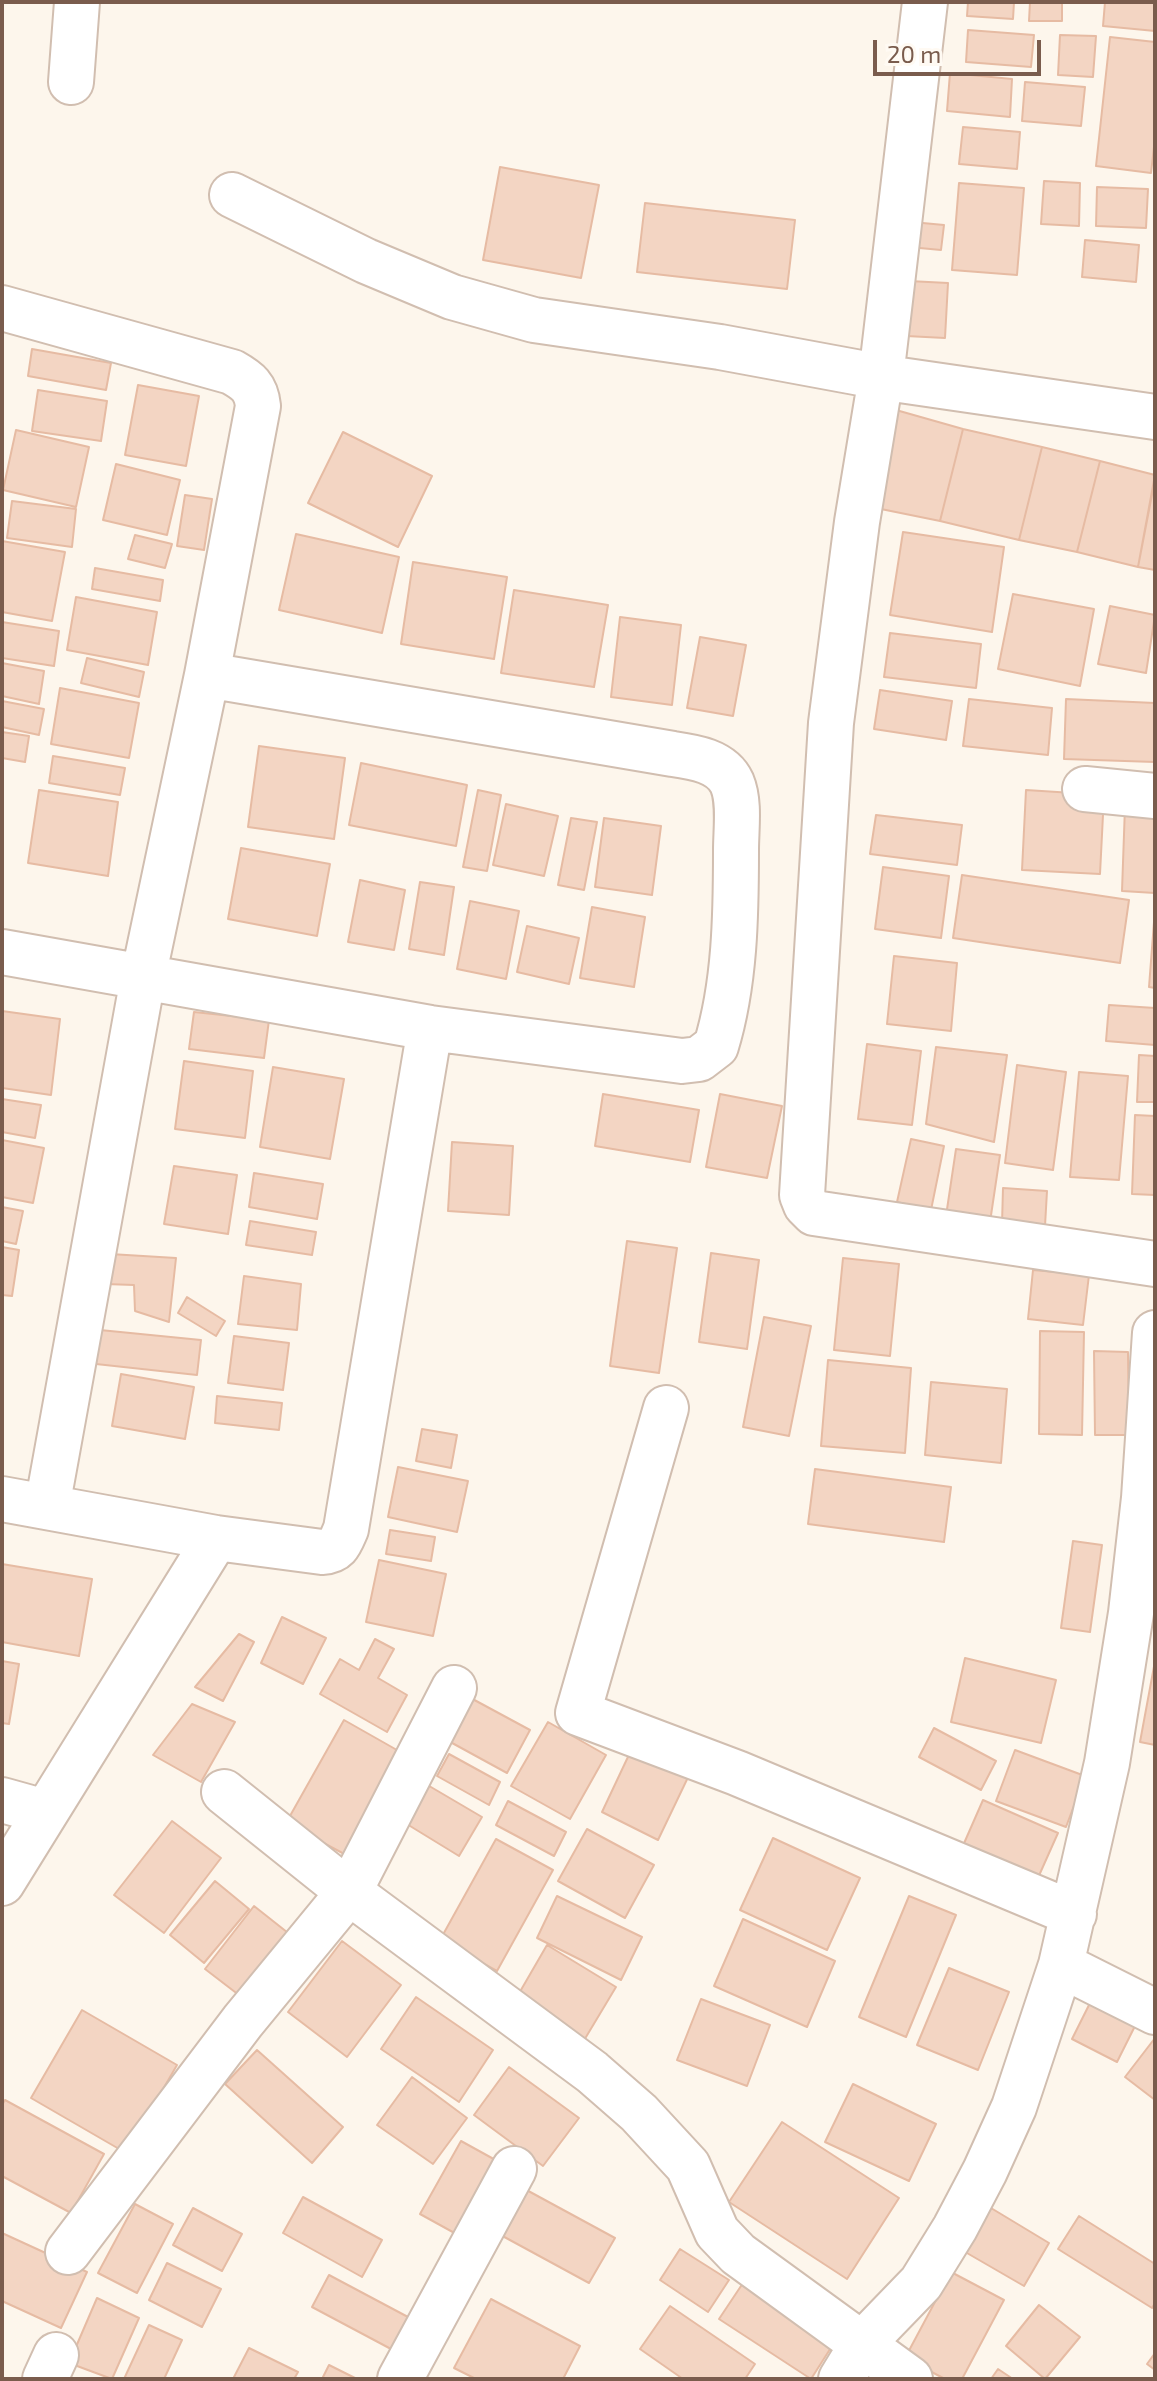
<!DOCTYPE html>
<style>
body{margin:0}
#map{position:relative;width:1157px;height:2381px;overflow:hidden;background:#fdf6ec;font-family:"Exo 2",sans-serif}
canvas{display:block}
.frame{position:absolute;inset:0;border:4px solid #7a5c4d;pointer-events:none}
.scale{position:absolute;left:873px;top:40px;width:168px;height:36px;box-sizing:border-box;border:4px solid #7a5c4d;border-top:0;padding-left:10px;font-size:24px;line-height:28px;white-space:nowrap;color:#7a5c4d;-webkit-text-stroke:6px #fffaf3;paint-order:stroke}
</style>
<div id="map">
<canvas width="1157" height="2381"></canvas>
<div class="frame"></div>
<div class="scale">20 m</div>
</div>
<script>
const context = document.querySelector('canvas').getContext('2d');
context.lineJoin = 'round';
function paint(path, color) { context.fillStyle = color; context.fill(path, 'evenodd'); }
function trace(path, color, width, dash) { context.strokeStyle = color; context.lineWidth = width; context.lineCap = dash ? 'butt' : 'round'; context.setLineDash(dash || []); context.stroke(path); }
const building = new Path2D(`
 M 968,2 L 1014,2 L 1013,19 L 967,16 Z
 M 1030,2 L 1062,2 L 1062,21 L 1029,21 Z
 M 1105,2 L 1155,2 L 1155,31 L 1103,26 Z
 M 968,30 L 1034,35 L 1031,67 L 966,62 Z
 M 1060,35 L 1096,36 L 1093,77 L 1058,75 Z
 M 1110,37 L 1155,42 L 1155,138 L 1151,173 L 1096,166 Z
 M 950,73 L 1012,79 L 1010,117 L 947,111 Z
 M 1025,82 L 1085,87 L 1081,126 L 1022,121 Z
 M 963,127 L 1020,132 L 1017,169 L 959,164 Z
 M 500,167 L 599,185 L 581,278 L 483,260 Z
 M 1044,181 L 1080,183 L 1079,226 L 1041,224 Z
 M 959,183 L 1024,188 L 1017,275 L 952,270 Z
 M 1097,187 L 1148,189 L 1146,228 L 1096,226 Z
 M 645,203 L 795,220 L 787,289 L 637,272 Z
 M 912,222 L 944,225 L 941,250 L 909,247 Z
 M 1085,240 L 1139,245 L 1136,282 L 1082,277 Z
 M 909,281 L 948,283 L 945,338 L 906,336 Z
 M 32,349 L 111,363 L 106,390 L 28,376 Z
 M 138,385 L 199,396 L 186,466 L 125,455 Z
 M 38,390 L 107,401 L 101,441 L 32,431 Z
 M 896,410 L 963,429 L 940,521 L 876,508 Z
 M 963,429 L 1042,447 L 1019,540 L 940,521 Z
 M 16,430 L 89,447 L 76,507 L 3,490 Z
 M 343,432 L 432,476 L 398,547 L 308,503 Z
 M 1042,447 L 1100,461 L 1077,552 L 1019,540 Z
 M 1100,461 L 1155,475 L 1138,567 L 1077,552 Z
 M 116,464 L 180,480 L 167,535 L 103,520 Z
 M 1155,479 L 1155,570 L 1138,567 Z
 M 185,495 L 212,499 L 204,550 L 177,546 Z
 M 12,501 L 76,509 L 72,547 L 7,538 Z
 M 903,532 L 1004,547 L 992,632 L 890,615 Z
 M 296,534 L 399,557 L 382,633 L 279,610 Z
 M 135,535 L 172,544 L 165,568 L 128,559 Z
 M 2,541 L 65,552 L 52,621 L 2,612 Z
 M 413,562 L 507,577 L 494,659 L 401,644 Z
 M 95,568 L 163,580 L 160,601 L 92,589 Z
 M 514,590 L 608,605 L 594,687 L 501,673 Z
 M 1013,594 L 1094,609 L 1080,686 L 998,669 Z
 M 76,597 L 157,612 L 148,665 L 67,650 Z
 M 1110,606 L 1155,615 L 1146,673 L 1098,664 Z
 M 620,617 L 681,625 L 672,705 L 611,697 Z
 M 2,622 L 59,631 L 54,666 L 2,658 Z
 M 890,633 L 981,644 L 976,688 L 884,677 Z
 M 700,637 L 746,645 L 733,716 L 687,708 Z
 M 87,658 L 144,672 L 139,697 L 81,683 Z
 M 2,663 L 44,671 L 39,704 L 2,696 Z
 M 60,688 L 139,703 L 129,758 L 51,744 Z
 M 880,690 L 952,701 L 946,740 L 874,729 Z
 M 969,699 L 1052,708 L 1048,755 L 963,746 Z
 M 1066,699 L 1155,703 L 1155,762 L 1064,759 Z
 M 2,701 L 44,709 L 39,735 L 2,727 Z
 M 2,732 L 29,736 L 25,762 L 2,758 Z
 M 259,746 L 345,758 L 334,839 L 248,827 Z
 M 53,756 L 125,768 L 120,795 L 49,783 Z
 M 361,763 L 467,785 L 456,846 L 349,825 Z
 M 39,790 L 118,802 L 108,876 L 28,863 Z
 M 478,790 L 501,795 L 487,871 L 463,867 Z
 M 1026,790 L 1104,795 L 1100,874 L 1022,870 Z
 M 506,804 L 558,816 L 544,876 L 493,865 Z
 M 1125,806 L 1155,808 L 1155,893 L 1122,891 Z
 M 876,815 L 962,825 L 957,865 L 870,854 Z
 M 571,818 L 597,822 L 584,890 L 558,885 Z
 M 604,818 L 661,826 L 652,895 L 595,887 Z
 M 241,848 L 330,864 L 317,936 L 228,919 Z
 M 883,867 L 949,876 L 941,938 L 875,929 Z
 M 962,875 L 1129,900 L 1120,963 L 953,938 Z
 M 360,880 L 405,890 L 394,950 L 348,942 Z
 M 420,882 L 454,887 L 444,955 L 409,949 Z
 M 470,901 L 519,911 L 506,979 L 457,969 Z
 M 592,907 L 645,917 L 634,987 L 580,978 Z
 M 1155,909 L 1155,988 L 1149,987 Z
 M 527,926 L 579,938 L 569,984 L 517,972 Z
 M 894,956 L 957,963 L 951,1031 L 887,1024 Z
 M 1109,1005 L 1155,1008 L 1155,1045 L 1106,1041 Z
 M 2,1011 L 60,1019 L 51,1095 L 2,1088 Z
 M 194,1012 L 269,1020 L 264,1058 L 189,1049 Z
 M 867,1044 L 921,1051 L 912,1125 L 858,1119 Z
 M 936,1047 L 1007,1055 L 994,1142 L 926,1124 Z
 M 1139,1055 L 1155,1056 L 1155,1102 L 1137,1102 Z
 M 184,1061 L 253,1071 L 245,1138 L 175,1129 Z
 M 1017,1065 L 1066,1072 L 1053,1170 L 1005,1163 Z
 M 273,1067 L 344,1079 L 330,1159 L 260,1147 Z
 M 1079,1072 L 1128,1076 L 1119,1180 L 1070,1177 Z
 M 603,1094 L 699,1110 L 690,1162 L 595,1146 Z
 M 720,1094 L 782,1106 L 767,1178 L 706,1167 Z
 M 2,1099 L 41,1105 L 35,1138 L 2,1132 Z
 M 1135,1115 L 1155,1116 L 1155,1195 L 1132,1194 Z
 M 911,1139 L 944,1146 L 931,1210 L 897,1202 Z
 M 2,1140 L 44,1148 L 33,1203 L 2,1197 Z
 M 452,1142 L 513,1146 L 509,1215 L 448,1211 Z
 M 956,1149 L 1000,1155 L 990,1222 L 946,1216 Z
 M 174,1166 L 237,1175 L 228,1234 L 164,1224 Z
 M 254,1173 L 323,1184 L 317,1219 L 249,1207 Z
 M 1003,1188 L 1047,1191 L 1045,1226 L 1002,1224 Z
 M 2,1207 L 23,1211 L 16,1244 L 2,1241 Z
 M 250,1221 L 316,1232 L 312,1255 L 246,1245 Z
 M 627,1241 L 677,1248 L 659,1373 L 610,1366 Z
 M 2,1247 L 19,1250 L 12,1296 L 2,1295 Z
 M 711,1253 L 759,1260 L 747,1349 L 699,1342 Z
 M 110,1254 L 176,1258 L 169,1322 L 135,1311 L 134,1285 L 105,1284 Z
 M 843,1258 L 899,1264 L 890,1356 L 834,1350 Z
 M 1033,1270 L 1089,1275 L 1083,1325 L 1028,1319 Z
 M 244,1276 L 301,1284 L 297,1330 L 238,1324 Z
 M 187,1297 L 225,1321 L 216,1336 L 178,1313 Z
 M 764,1317 L 811,1326 L 789,1436 L 743,1427 Z
 M 100,1330 L 201,1340 L 197,1375 L 96,1364 Z
 M 1040,1331 L 1084,1332 L 1082,1435 L 1039,1434 Z
 M 234,1336 L 289,1343 L 283,1390 L 228,1383 Z
 M 1094,1351 L 1128,1352 L 1129,1435 L 1095,1435 Z
 M 828,1360 L 911,1368 L 905,1453 L 821,1446 Z
 M 121,1374 L 194,1387 L 185,1439 L 112,1426 Z
 M 931,1382 L 1007,1389 L 1001,1463 L 925,1455 Z
 M 217,1396 L 282,1403 L 279,1430 L 215,1423 Z
 M 422,1429 L 457,1435 L 451,1468 L 416,1461 Z
 M 398,1467 L 468,1481 L 457,1532 L 388,1517 Z
 M 815,1469 L 951,1487 L 944,1542 L 808,1524 Z
 M 390,1530 L 435,1537 L 431,1561 L 386,1554 Z
 M 1073,1541 L 1102,1545 L 1090,1632 L 1061,1628 Z
 M 379,1560 L 446,1574 L 433,1636 L 366,1622 Z
 M 2,1564 L 92,1579 L 79,1656 L 2,1642 Z
 M 282,1617 L 326,1638 L 303,1684 L 261,1663 Z
 M 239,1634 L 254,1642 L 223,1701 L 195,1687 Z
 M 375,1639 L 394,1649 L 378,1678 L 407,1695 L 387,1732 L 320,1694 L 340,1659 L 359,1670 Z
 M 965,1658 L 1056,1680 L 1041,1743 L 951,1722 Z
 M 2,1661 L 19,1664 L 9,1724 L 2,1723 Z
 M 1155,1661 L 1155,1745 L 1140,1742 Z
 M 467,1696 L 530,1730 L 507,1773 L 443,1738 Z
 M 192,1704 L 235,1722 L 201,1782 L 153,1755 Z
 M 344,1720 L 404,1754 L 348,1856 L 286,1823 Z
 M 548,1722 L 606,1755 L 570,1819 L 511,1786 Z
 M 934,1728 L 996,1761 L 981,1790 L 919,1757 Z
 M 635,1742 L 692,1769 L 658,1840 L 602,1812 Z
 M 1015,1750 L 1085,1776 L 1066,1827 L 996,1801 Z
 M 449,1754 L 500,1782 L 489,1805 L 437,1776 Z
 M 419,1780 L 482,1817 L 459,1856 L 397,1818 Z
 M 983,1800 L 1058,1833 L 1033,1889 L 958,1857 Z
 M 508,1801 L 566,1832 L 554,1856 L 496,1825 Z
 M 172,1821 L 221,1858 L 164,1933 L 114,1895 Z
 M 587,1829 L 654,1865 L 625,1918 L 558,1881 Z
 M 773,1838 L 860,1878 L 827,1950 L 740,1910 Z
 M 496,1839 L 553,1870 L 497,1971 L 440,1940 Z
 M 215,1881 L 249,1909 L 204,1963 L 170,1935 Z
 M 557,1896 L 642,1937 L 621,1980 L 537,1938 Z
 M 909,1896 L 956,1915 L 906,2037 L 859,2017 Z
 M 254,1906 L 297,1940 L 248,2002 L 205,1969 Z
 M 743,1919 L 835,1961 L 807,2027 L 714,1986 Z
 M 342,1941 L 401,1985 L 347,2057 L 288,2012 Z
 M 547,1945 L 616,1987 L 583,2042 L 514,2002 Z
 M 949,1968 L 1009,1992 L 978,2070 L 917,2045 Z
 M 1098,1987 L 1143,2010 L 1117,2062 L 1072,2039 Z
 M 416,1997 L 493,2050 L 459,2102 L 381,2049 Z
 M 701,1999 L 770,2025 L 747,2086 L 677,2060 Z
 M 82,2010 L 177,2065 L 126,2153 L 31,2098 Z
 M 1155,2038 L 1155,2100 L 1125,2077 Z
 M 257,2050 L 343,2127 L 312,2163 L 225,2084 Z
 M 509,2067 L 579,2118 L 543,2166 L 474,2115 Z
 M 412,2077 L 467,2118 L 433,2164 L 377,2125 Z
 M 853,2084 L 936,2124 L 909,2181 L 825,2142 Z
 M 5,2100 L 104,2154 L 71,2213 L 2,2176 L 2,2105 Z
 M 782,2122 L 899,2198 L 847,2279 L 729,2202 Z
 M 461,2141 L 510,2168 L 469,2241 L 420,2214 Z
 M 521,2187 L 615,2238 L 589,2283 L 497,2233 Z
 M 303,2197 L 382,2240 L 362,2277 L 283,2233 Z
 M 135,2204 L 173,2224 L 137,2293 L 98,2273 Z
 M 986,2205 L 1049,2243 L 1024,2286 L 960,2249 Z
 M 193,2208 L 242,2234 L 222,2271 L 173,2245 Z
 M 1079,2216 L 1155,2264 L 1155,2303 L 1152,2308 L 1058,2249 Z
 M 2,2233 L 87,2272 L 61,2328 L 2,2301 Z
 M 680,2249 L 729,2280 L 708,2312 L 660,2280 Z
 M 167,2263 L 221,2289 L 202,2327 L 149,2300 Z
 M 951,2272 L 1004,2300 L 962,2379 L 945,2379 L 905,2358 Z
 M 329,2275 L 408,2317 L 391,2349 L 312,2307 Z
 M 743,2283 L 834,2343 L 811,2379 L 719,2319 Z
 M 97,2298 L 139,2318 L 112,2379 L 69,2363 Z
 M 491,2299 L 580,2346 L 563,2379 L 476,2379 L 454,2368 Z
 M 1039,2305 L 1080,2337 L 1045,2379 L 1006,2346 Z
 M 670,2306 L 755,2364 L 745,2379 L 683,2379 L 640,2349 Z
 M 149,2325 L 182,2340 L 164,2379 L 124,2379 Z
 M 249,2348 L 298,2372 L 294,2379 L 233,2379 Z
 M 1155,2353 L 1155,2370 L 1147,2364 Z
 M 329,2365 L 357,2379 L 322,2379 Z
 M 998,2369 L 1013,2379 L 991,2379 Z`);
paint(building, '#f3d5c3');
trace(building, '#e6bba3', 2);
const street = new Path2D(`
 M 925,2 L 881,377 L 857,522 L 831,723 L 802,1195 L 806,1205 L 814,1213 L 1155,1264
 M 71,82 L 77,2
 M 232,195 L 366,261 L 452,297 L 534,320 L 720,347 L 893,379 L 1155,417
 M 2,308 L 232,372 C 248,381 256,387 258,406 L 207,675 L 143,978 L 47,1507
 M 1085,789 L 1155,796
 M 2,952 L 430,1028 L 682,1061 L 699,1059 L 716,1046 C 735,984 736,915 736,850 C 736,829 740,802 732,783 C 722,761 694,757 673,754 L 207,675
 M 666,1408 L 578,1713 L 737,1773 L 1074,1914
 M 2,1499 L 216,1538 L 322,1552 C 338,1551 340,1543 346,1529 L 430,1028
 M 454,1688 L 349,1892 L 592,2072 L 639,2113 L 688,2166 L 717,2232 L 738,2254 L 910,2379
 M 2,1800 L 45,1812
 M 2,1883 L 216,1538
 M 1061,1965 L 1155,2012
 M 68,2252 L 243,2021 L 349,1892 L 224,1792
 M 45,2379 L 56,2355
 M 400,2379 L 514,2169
 M 841,2379 L 863,2343 L 921,2283 L 955,2228 L 985,2171 L 1014,2107 L 1061,1965 L 1107,1763 L 1131,1613 L 1144,1498 L 1155,1333`);
trace(street, '#d1beb0', 48);
trace(street, '#fff', 44);
</script>
